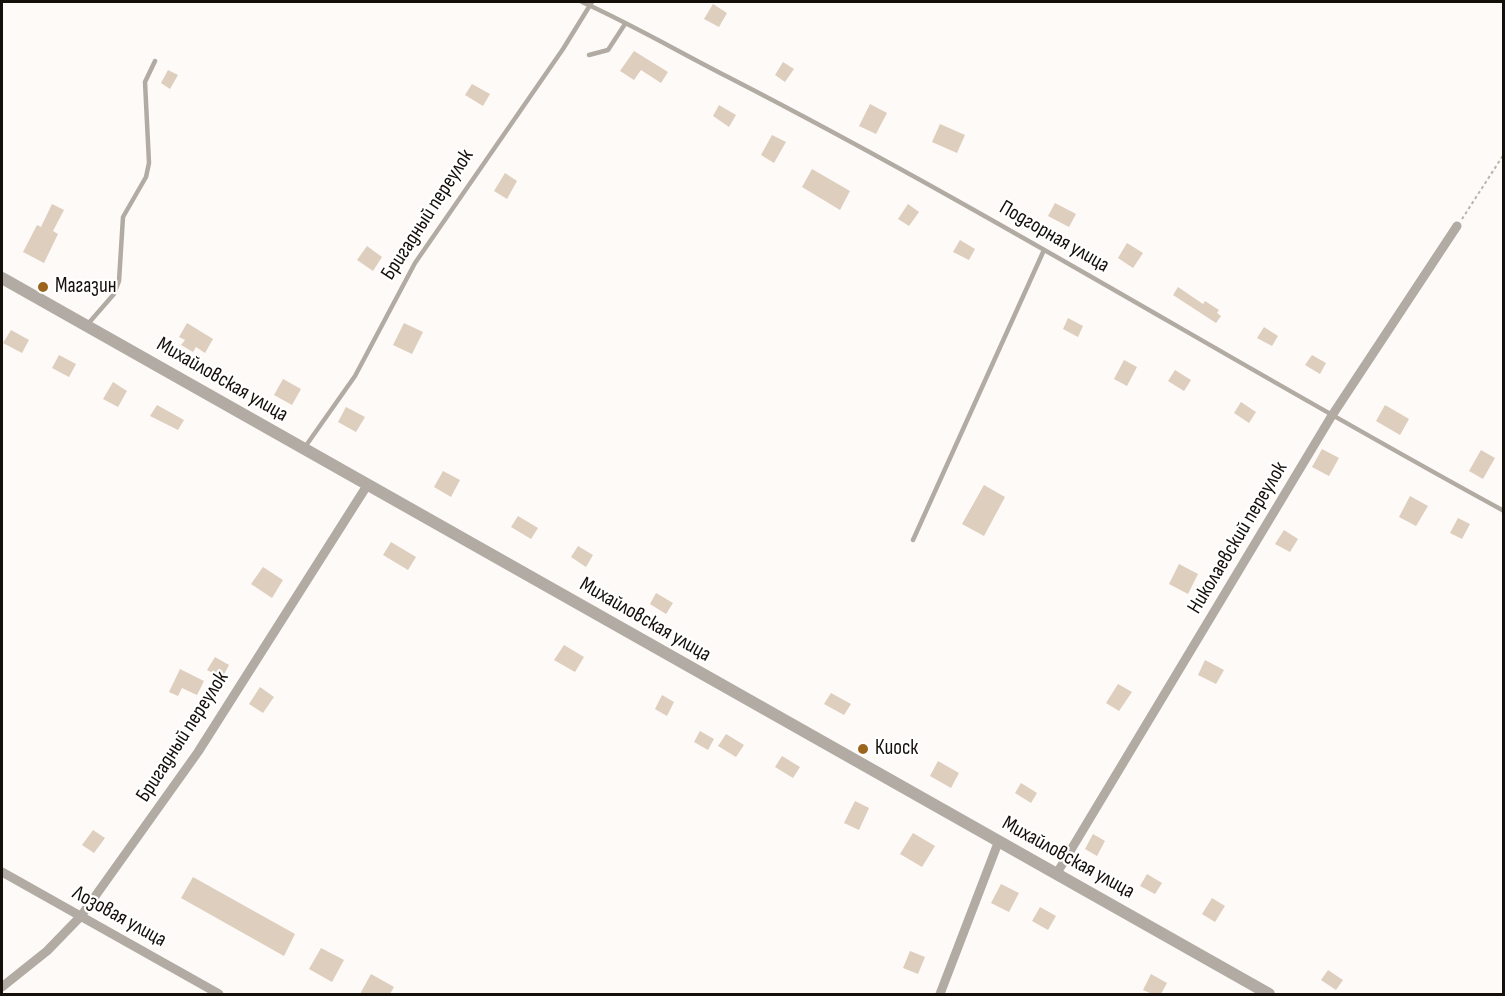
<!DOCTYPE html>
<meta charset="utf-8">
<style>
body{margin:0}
#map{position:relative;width:1505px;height:996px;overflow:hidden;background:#fefaf7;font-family:"Sofia Sans Condensed",sans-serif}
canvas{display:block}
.frame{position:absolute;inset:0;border:3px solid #140f09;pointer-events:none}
</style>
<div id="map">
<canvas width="1505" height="996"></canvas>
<div class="frame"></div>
</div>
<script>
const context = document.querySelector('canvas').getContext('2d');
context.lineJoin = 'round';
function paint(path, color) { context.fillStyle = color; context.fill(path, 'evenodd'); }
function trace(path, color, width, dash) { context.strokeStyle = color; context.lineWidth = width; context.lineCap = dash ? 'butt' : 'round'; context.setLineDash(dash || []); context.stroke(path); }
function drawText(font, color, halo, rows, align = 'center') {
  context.font = font + ' "Sofia Sans Condensed",sans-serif'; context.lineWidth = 4.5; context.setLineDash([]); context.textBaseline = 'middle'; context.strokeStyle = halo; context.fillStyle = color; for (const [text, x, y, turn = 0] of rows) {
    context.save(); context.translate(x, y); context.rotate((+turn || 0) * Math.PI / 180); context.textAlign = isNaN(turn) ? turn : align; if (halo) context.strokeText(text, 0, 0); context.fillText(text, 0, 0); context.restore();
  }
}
paint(new Path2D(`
 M 713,4 L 727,13 L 719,27 L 704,19 Z
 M 634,51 L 668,72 L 661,83 L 641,70 L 634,80 L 620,71 Z
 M 783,62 L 794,69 L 785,82 L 775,75 Z
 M 168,70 L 178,75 L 170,89 L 161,83 Z
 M 472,84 L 490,94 L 483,106 L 465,95 Z
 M 870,104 L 887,113 L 876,134 L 859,126 Z
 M 719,105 L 736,115 L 729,127 L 713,116 Z
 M 940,124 L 965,135 L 957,153 L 932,142 Z
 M 772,135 L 786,142 L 774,163 L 761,155 Z
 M 812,169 L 850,191 L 840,210 L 802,187 Z
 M 505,173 L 517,181 L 507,199 L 494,191 Z
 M 1055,203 L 1076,214 L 1069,227 L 1048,216 Z
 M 52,204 L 64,210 L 53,231 L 58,234 L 44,263 L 23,252 L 37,225 L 41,227 Z
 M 908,204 L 919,212 L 909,226 L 898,219 Z
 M 960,240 L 975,249 L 969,260 L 953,252 Z
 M 1127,243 L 1143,253 L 1133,268 L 1118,258 Z
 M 367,246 L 382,257 L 373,271 L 357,260 Z
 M 1178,287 L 1203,304 L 1205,301 L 1219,310 L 1217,313 L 1221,316 L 1216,323 L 1173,295 Z
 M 1068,318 L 1083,326 L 1078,337 L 1063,329 Z
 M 187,323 L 213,339 L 205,353 L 196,347 L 193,352 L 181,345 L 185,340 L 179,337 Z
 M 404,323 L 423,332 L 412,354 L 393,345 Z
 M 1264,327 L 1278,336 L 1272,346 L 1257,338 Z
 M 11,330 L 29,340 L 22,353 L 3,343 Z
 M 59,355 L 76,364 L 69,377 L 52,368 Z
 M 1312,355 L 1326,363 L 1320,374 L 1305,365 Z
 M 1124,360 L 1137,367 L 1127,386 L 1114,379 Z
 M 1175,370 L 1191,380 L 1184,391 L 1168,381 Z
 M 283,379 L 301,389 L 292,405 L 274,395 Z
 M 113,382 L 127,391 L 118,407 L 103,399 Z
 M 1241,402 L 1256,412 L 1249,423 L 1234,413 Z
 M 157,405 L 184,420 L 178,430 L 150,416 Z
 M 1385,405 L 1409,419 L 1400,435 L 1376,421 Z
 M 346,407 L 365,417 L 356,432 L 338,422 Z
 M 1322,449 L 1339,458 L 1329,476 L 1312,467 Z
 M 1481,450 L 1495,458 L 1483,479 L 1469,471 Z
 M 443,471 L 460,480 L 451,497 L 434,487 Z
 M 984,485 L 1005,497 L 984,536 L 962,524 Z
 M 1410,496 L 1428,506 L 1416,526 L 1399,517 Z
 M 518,516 L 538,528 L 531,539 L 511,527 Z
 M 1458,518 L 1470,524 L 1462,539 L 1450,533 Z
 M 1284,530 L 1298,539 L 1290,552 L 1275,544 Z
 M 391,542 L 416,557 L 408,570 L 383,555 Z
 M 578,546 L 593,555 L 586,567 L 571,557 Z
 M 1179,564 L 1198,574 L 1188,594 L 1169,584 Z
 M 263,567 L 283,580 L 272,598 L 251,584 Z
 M 656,593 L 673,603 L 666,614 L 650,604 Z
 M 564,645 L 584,657 L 575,672 L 554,660 Z
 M 215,657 L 229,665 L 222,678 L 207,670 Z
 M 1205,660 L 1224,670 L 1216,684 L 1198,675 Z
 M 180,669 L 204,681 L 197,695 L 182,688 L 178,696 L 169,692 Z
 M 1118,684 L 1132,692 L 1119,711 L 1106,703 Z
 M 260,687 L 274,697 L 263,713 L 249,704 Z
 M 831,693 L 851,704 L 844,715 L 824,704 Z
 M 662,695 L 674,702 L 667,716 L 655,709 Z
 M 700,731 L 714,739 L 708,750 L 694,742 Z
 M 726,734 L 744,745 L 736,757 L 718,746 Z
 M 782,756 L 800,767 L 793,778 L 775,767 Z
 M 938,761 L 959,773 L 951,788 L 930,776 Z
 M 1021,783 L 1037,793 L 1031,803 L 1015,793 Z
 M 855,801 L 869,808 L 859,830 L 844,823 Z
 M 93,830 L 105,838 L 94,853 L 82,845 Z
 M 913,833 L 935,846 L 922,867 L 900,854 Z
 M 1093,834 L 1105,841 L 1097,856 L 1085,849 Z
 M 1147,874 L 1162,883 L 1155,894 L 1140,886 Z
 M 193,877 L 295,934 L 284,956 L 181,898 Z
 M 1001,884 L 1019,893 L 1009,912 L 991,903 Z
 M 1212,898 L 1225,906 L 1215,922 L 1202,914 Z
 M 1040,907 L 1056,916 L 1048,930 L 1032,921 Z
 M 321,948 L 344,960 L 332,982 L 309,969 Z
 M 910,951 L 925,957 L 918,974 L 903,968 Z
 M 1328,970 L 1343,980 L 1336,990 L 1321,980 Z
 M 371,974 L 394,987 L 390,994 L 360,994 Z
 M 1151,974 L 1167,983 L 1161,994 L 1152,994 L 1143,990 Z`), '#decebd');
trace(new Path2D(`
 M 1462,219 L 1504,154`), '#b7b3af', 2, [3, 3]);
trace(new Path2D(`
 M 582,2 C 631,24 679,52 728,77 C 991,212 1243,369 1504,511
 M 589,55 L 608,50 L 625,24
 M 87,325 L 114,294 L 119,281 L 123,217 L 146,177 L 149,163 L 145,82 L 155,61
 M 305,447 L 355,376 L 415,263 L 563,49 L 592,2
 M 913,540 L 1044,250`), '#b2aba4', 4.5);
trace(new Path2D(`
 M 2,872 L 219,994
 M 1057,873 L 1331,417 L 1457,226
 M 2,987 L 47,951 L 81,916 L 198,752 L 368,484
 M 940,994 L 998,843`), '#b2aba4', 9);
trace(new Path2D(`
 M 2,278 L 1269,994`), '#b2aba4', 12);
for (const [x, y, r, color] of [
 [43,287,6,"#9b651d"],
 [863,749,6,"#9b651d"]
]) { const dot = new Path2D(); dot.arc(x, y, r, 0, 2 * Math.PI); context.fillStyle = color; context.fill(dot); trace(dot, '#fff', 2); }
drawText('21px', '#140f09', '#fff', [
 ["Бригадный переулок",428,215,-57],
 ["Подгорная улица",1054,237,30],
 ["Михайловская улица",222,380,30],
 ["Николаевский переулок",1238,538,-59],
 ["Михайловская улица",645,620,30],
 ["Бригадный переулок",183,737,-57],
 ["Михайловская улица",1068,858,29],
 ["Лозовая улица",119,917,29]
]);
drawText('21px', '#140f09', '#fff', [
 ["Магазин",55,287],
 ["Киоск",875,749]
], 'left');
</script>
